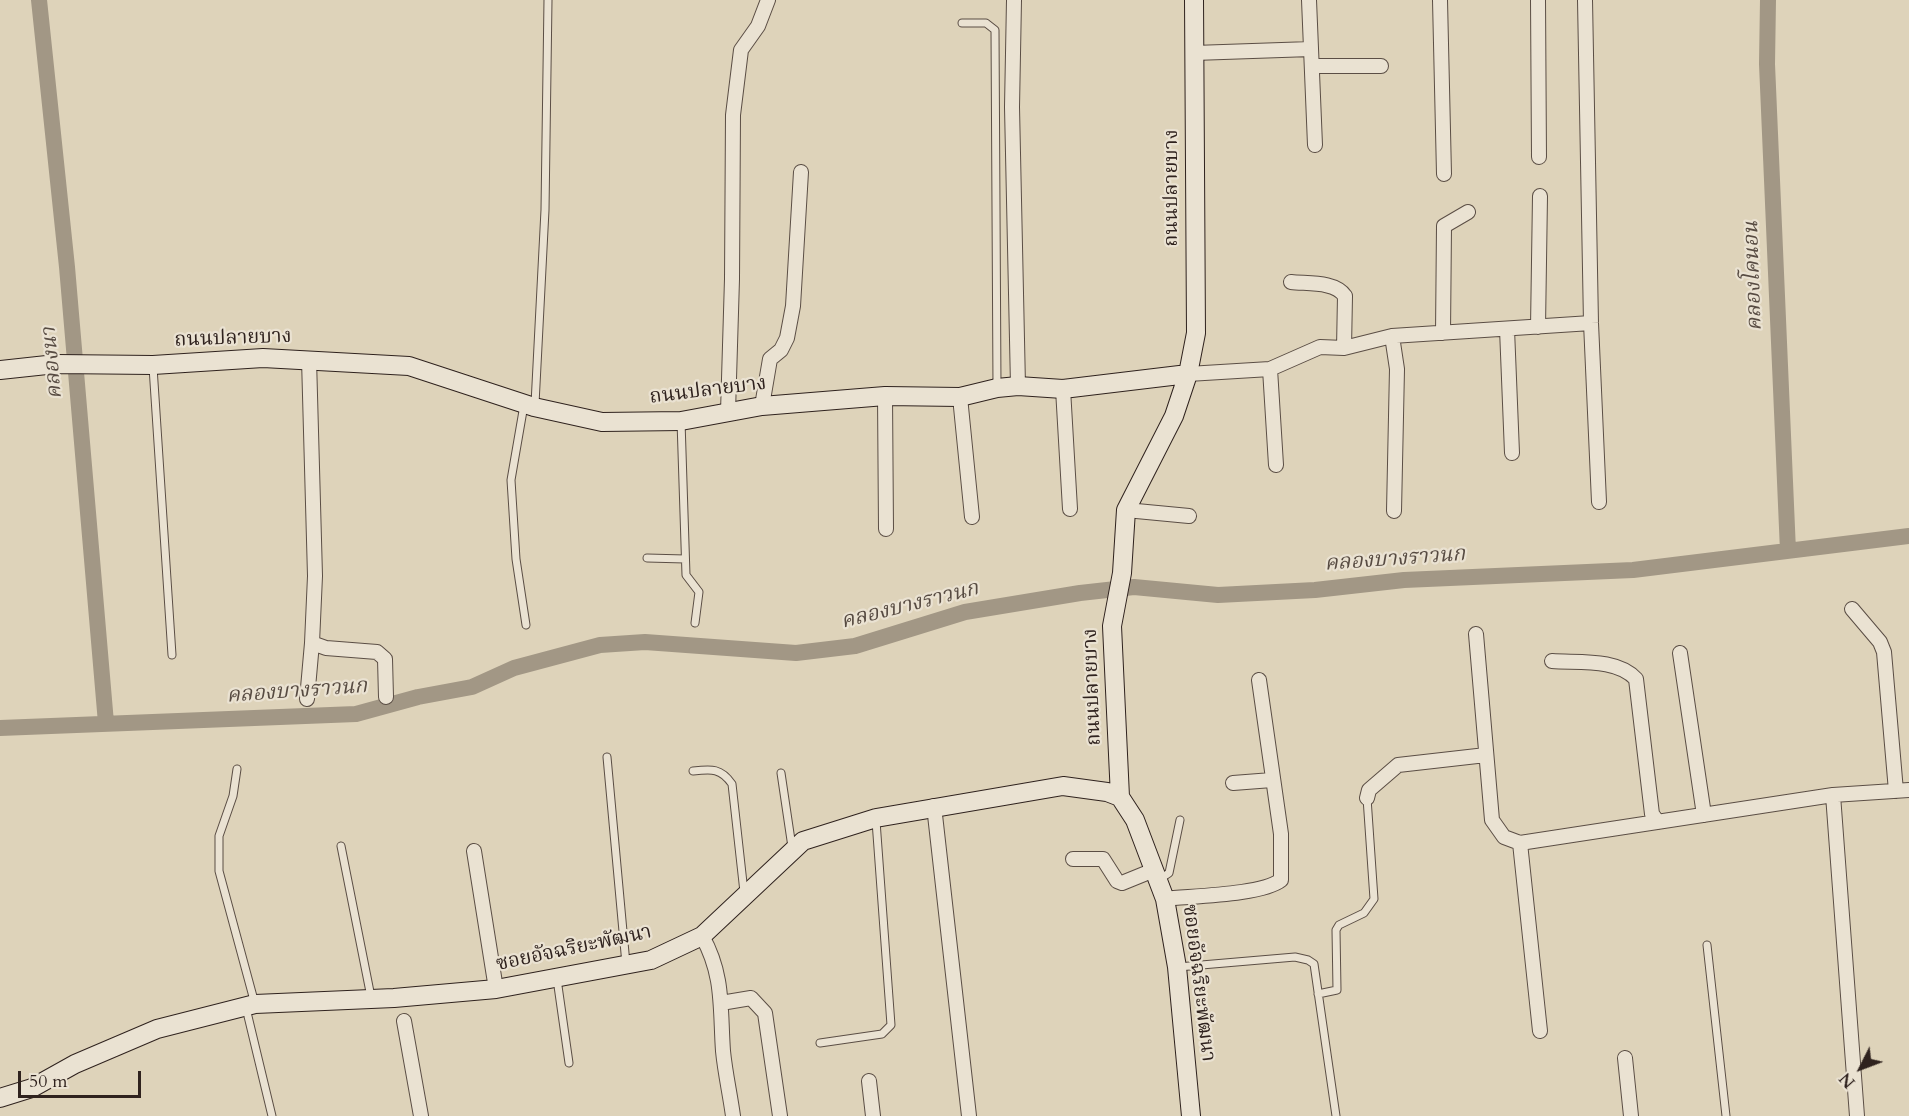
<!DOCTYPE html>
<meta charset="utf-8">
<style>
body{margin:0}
#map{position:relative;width:1909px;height:1116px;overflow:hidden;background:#ded3ba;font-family:Cardo,serif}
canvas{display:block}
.north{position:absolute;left:1831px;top:1038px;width:60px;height:60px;-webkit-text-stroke:4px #eae2d2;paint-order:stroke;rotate:228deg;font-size:16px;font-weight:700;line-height:24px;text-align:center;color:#2f221e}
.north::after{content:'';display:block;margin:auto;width:21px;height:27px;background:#2f221e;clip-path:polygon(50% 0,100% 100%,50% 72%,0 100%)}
.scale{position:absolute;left:18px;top:1071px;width:123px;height:27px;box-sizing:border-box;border:3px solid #2f221e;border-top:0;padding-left:8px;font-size:18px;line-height:21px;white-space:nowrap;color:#2f221e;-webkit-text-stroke:4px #eae2d2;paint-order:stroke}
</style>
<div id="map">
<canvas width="1909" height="1116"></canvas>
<div class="north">N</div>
<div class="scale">50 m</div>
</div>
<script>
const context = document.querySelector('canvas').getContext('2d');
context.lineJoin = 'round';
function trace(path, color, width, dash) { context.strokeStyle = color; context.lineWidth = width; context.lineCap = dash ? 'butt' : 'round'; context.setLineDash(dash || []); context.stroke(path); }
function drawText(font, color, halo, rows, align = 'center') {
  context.font = font + ' Cardo,"Noto Serif Thai",serif'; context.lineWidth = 4.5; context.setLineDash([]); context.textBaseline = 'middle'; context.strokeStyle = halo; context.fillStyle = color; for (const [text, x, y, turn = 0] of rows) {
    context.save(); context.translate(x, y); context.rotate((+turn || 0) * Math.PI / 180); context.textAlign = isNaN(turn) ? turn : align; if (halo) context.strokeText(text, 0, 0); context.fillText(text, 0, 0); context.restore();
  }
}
trace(new Path2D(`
 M 39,0 L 67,267 L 106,723
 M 1768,0 L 1767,64 L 1788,551
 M 0,728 L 356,714 L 418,697 L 472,687 L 514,668 L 600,645 L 645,642 L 796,653 L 855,646 L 965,612 L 1080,593 L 1134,587 L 1218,595 L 1315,590 L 1404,580 L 1633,570 L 1909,536`), '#a29785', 16);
const lane = new Path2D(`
 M 962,23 L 986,23 L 995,30 L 997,387
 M 153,367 L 172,655
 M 535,404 L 545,210 L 548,0
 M 524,405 L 511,480 L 516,559 L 526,625
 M 681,421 L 686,575 L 699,592 L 695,623
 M 647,558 L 685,559
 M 607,757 L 626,964
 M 237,769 L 233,796 L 219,836 L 219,871 L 255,1004
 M 693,771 C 712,769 721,768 732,784 L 744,892
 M 781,773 L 792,847
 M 341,846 L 371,997
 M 1160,879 L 1169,873 L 1180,820
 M 1707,945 L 1726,1116
 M 1178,967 L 1295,957 L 1308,960 L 1314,964 L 1336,1116
 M 557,979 L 569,1063
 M 1318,994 L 1337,990 L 1336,930 L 1339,925 L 1364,913 L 1374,899 L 1367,798
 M 246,1008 L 272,1116
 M 820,1043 L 882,1034 L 891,1025 L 876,821`);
const street = new Path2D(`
 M 1014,0 L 1012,107 L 1018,386
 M 1309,0 L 1315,145
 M 1440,0 L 1444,174
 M 1538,0 L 1539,157
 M 1585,0 L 1591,323 L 1599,502
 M 1194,53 L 1311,49
 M 1312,66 L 1381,66
 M 1291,282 C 1307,284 1335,281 1345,296 L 1344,348
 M 1538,327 L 1540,196
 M 1507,329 L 1512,453
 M 1443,333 L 1444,226 L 1468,212
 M 1392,336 L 1397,369 L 1394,511
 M 309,359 L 315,576 L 312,643 L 326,648 L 377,652 L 385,659 L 386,697
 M 1270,369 L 1276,465
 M 1188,374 L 1270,369 L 1320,347 L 1344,348 L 1392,336 L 1591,323
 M 1063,389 L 1070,509
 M 885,396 L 886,529
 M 960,397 L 972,517
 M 762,406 L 770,359 L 781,350 L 787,338 L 793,306 L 801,172
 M 728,412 L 732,279 L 733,115 L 741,50 L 758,26 L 768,0
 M 1126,510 L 1189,516
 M 1852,609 L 1880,642 L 1884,652 L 1896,791
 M 1476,634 L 1492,820 L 1504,837 L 1520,843 L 1833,795 L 1909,790
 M 1680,653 L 1704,815
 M 1552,661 C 1578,663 1617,658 1636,679 L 1652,814 L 1658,822
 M 307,699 L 312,643
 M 1233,783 L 1272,780
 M 1833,795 L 1857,1116
 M 1367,798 L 1369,790 L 1398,765 L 1486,755
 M 934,806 L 969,1116
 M 1520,843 L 1540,1031
 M 474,851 L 496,989
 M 1073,859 L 1103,859 L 1117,881 L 1122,883 L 1154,870
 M 1165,899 C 1191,896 1262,895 1281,880 L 1281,834 L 1259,680
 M 702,936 C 724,975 720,1008 723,1051 C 725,1072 730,1094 733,1116
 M 721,1003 L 751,998 L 765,1013 L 780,1116
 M 404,1021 L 421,1116
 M 1625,1058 L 1631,1116
 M 869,1081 L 873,1116`);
const secondary = new Path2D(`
 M 0,370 L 56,364 L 153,365 L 263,358 L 409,366 L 534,407 L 602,422 L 681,421 L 762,406 L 885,396 L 960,397 L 997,388 L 1018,386 L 1063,389 L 1188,374
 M 1120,797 L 1112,626 L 1122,573 L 1126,510 L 1174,416 L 1188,374 L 1196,333 L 1194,0
 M 0,1098 L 32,1088 L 75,1064 L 157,1029 L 255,1004 L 394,998 L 496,989 L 651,960 L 702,936 L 803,841 L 876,818 L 1063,786 L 1107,792 L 1120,797 L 1135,820 L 1165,899 L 1177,967 L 1191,1116`);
trace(lane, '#5b4e45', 9);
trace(street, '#5b4e45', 16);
trace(secondary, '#2f221e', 20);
trace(lane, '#eae2d2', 7);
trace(street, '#eae2d2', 14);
trace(secondary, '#eae2d2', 18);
drawText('20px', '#2f221e', '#eae2d2', [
 ["ถนนปลายบาง",1172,188,-90],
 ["ถนนปลายบาง",233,339,-2],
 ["ถนนปลายบาง",708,391,-7],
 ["ถนนปลายบาง",1093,687,-92],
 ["ซอยอัจฉริยะพัฒนา",574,949,-12],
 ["ซอยอัจฉริยะพัฒนา",1198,983,83]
]);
drawText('italic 21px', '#574b42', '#eae2d2', [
 ["คลองโคนอน",1754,276,-92],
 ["คลองนา",53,363,-95],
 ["คลองบางราวนก",1395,560,-4],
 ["คลองบางราวนก",910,606,-14],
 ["คลองบางราวนก",297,692,-4]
]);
</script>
